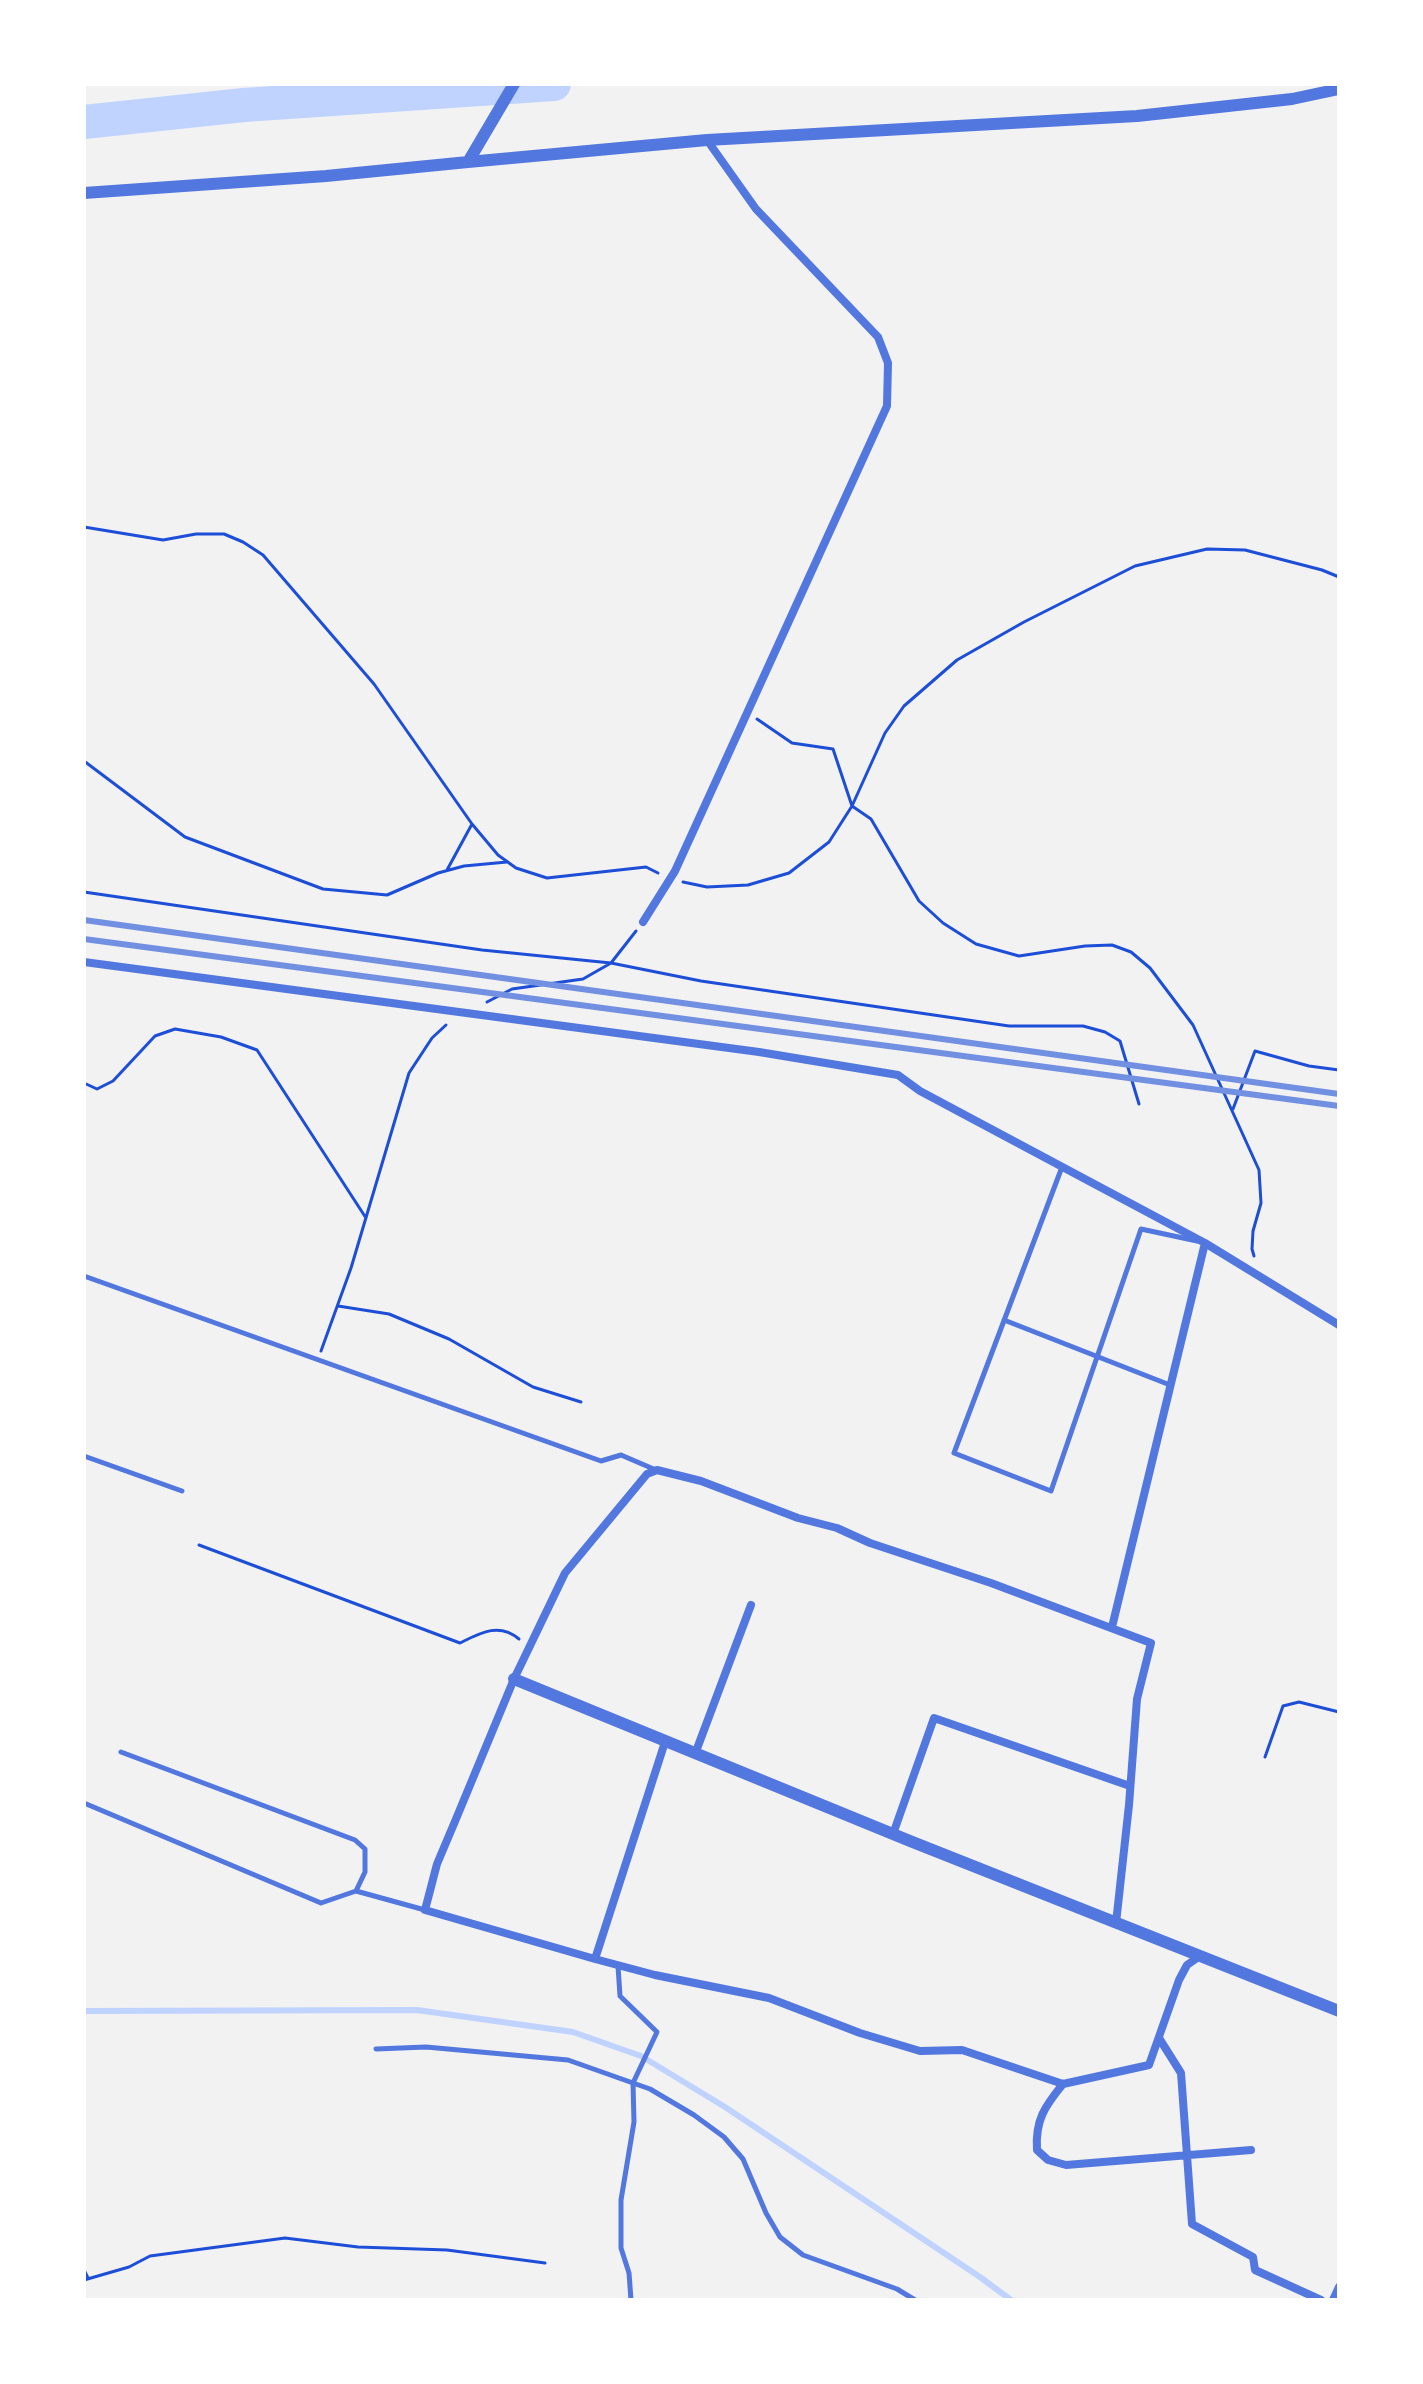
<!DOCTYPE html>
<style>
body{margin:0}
#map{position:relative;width:1423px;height:2384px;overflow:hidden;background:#f2f2f2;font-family:Ubuntu,sans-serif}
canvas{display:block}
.frame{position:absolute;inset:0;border:86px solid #fff;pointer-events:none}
</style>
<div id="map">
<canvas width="1423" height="2384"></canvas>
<div class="frame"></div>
</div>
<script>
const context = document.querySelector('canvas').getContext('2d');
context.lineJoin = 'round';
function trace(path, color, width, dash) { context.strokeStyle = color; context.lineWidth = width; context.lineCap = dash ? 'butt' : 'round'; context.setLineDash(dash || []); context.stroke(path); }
trace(new Path2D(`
 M 84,2011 L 417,2010 L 573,2032 L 641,2056 L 725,2107 L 980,2277 L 1011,2300`), '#bfd3fe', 6);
trace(new Path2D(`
 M 84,122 L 244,105 L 554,84`), '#bfd3fe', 34);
trace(new Path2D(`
 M 84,527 L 163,540 L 196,534 L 224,534 L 243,542 L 263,555 L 374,684 L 472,824 L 498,855 L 516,868 L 547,878 L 646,867 L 658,873
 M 757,719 L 792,743 L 833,749 L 852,806 L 871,819 L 919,901 L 943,923 L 976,944 L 1019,956 L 1085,946 L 1112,945 L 1131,952 L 1150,968 L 1193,1025 L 1259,1170 L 1261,1203 L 1253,1231 L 1252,1249 L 1254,1256
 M 84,761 L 185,837 L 323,889 L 387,895 L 438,873 L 464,866 L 507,862
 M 447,870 L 472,824
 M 683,882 L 707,887 L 748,885 L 789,873 L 829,842 L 852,806 L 885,733 L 904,706 L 957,660 L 1024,622 L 1135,566 L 1207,549 L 1245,550 L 1322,570 L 1339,577
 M 84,892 L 482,950 L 611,963 L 701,981 L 1009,1026 L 1083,1026 L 1105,1032 L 1120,1041 L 1139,1104
 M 487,1002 L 512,989 L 583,979 L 611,963 L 636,931
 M 84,1083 L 97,1089 L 113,1081 L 155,1036 L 175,1029 L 221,1037 L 257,1050 L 366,1218
 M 1233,1109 L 1255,1051 L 1309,1066 L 1339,1070
 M 338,1306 L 389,1314 L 449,1339 L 533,1387 L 581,1402
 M 321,1351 L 351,1268 L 409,1073 L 432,1038 L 446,1025
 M 199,1545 L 460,1643 C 480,1633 499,1622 519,1639
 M 1265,1757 L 1283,1706 L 1299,1702 L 1339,1712
 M 84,2270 L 88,2278
 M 84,2280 L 129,2267 L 150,2256 L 285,2238 L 358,2247 L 447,2250 L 545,2263`), '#1d4ed8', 3);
trace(new Path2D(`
 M 1062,1167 L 954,1453 L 1051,1491 L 1141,1229 L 1197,1241
 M 84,1276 L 601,1461 L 621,1455 L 656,1470
 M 1004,1320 L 1170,1385
 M 84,1456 L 182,1491
 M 121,1752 L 355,1840 L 365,1849 L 365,1872 L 356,1891
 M 84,1803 L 321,1903 L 356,1891 L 425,1910
 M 618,1966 L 620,1996 L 657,2032 L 633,2083 L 634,2122 L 621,2200 L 621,2248 L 629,2273 L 631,2300
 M 376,2049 L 426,2047 L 568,2060 L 650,2089 L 694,2115 L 724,2137 L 743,2159 L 766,2213 L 780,2237 L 803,2255 L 897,2289 L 915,2300`), '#5277de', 5);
trace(new Path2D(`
 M 643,922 L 675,871 L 887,406 L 888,363 L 878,337 L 756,209 L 707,140
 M 84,962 L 759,1052 L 898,1075 L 920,1091 L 1205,1243 L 1339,1325
 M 1112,1627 L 1205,1243
 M 665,1742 L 595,1959 L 655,1975 L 769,1998 L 860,2033 L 920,2051 L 962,2050 L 1063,2084 L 1149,2065 L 1179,1980 L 1187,1965 L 1200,1956
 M 695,1754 L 751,1605
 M 893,1834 L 934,1718 L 1130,1786
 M 595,1959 L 425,1910 L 437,1864 L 456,1819 L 514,1679 L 565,1573 L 647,1474 L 657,1470 L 701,1481 L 798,1518 L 837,1528 L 870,1543 L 991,1583 L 1151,1643 L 1137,1699 L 1129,1805 L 1116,1923
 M 1159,2038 L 1181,2073 L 1192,2224 L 1253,2257 L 1255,2270 L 1321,2300
 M 1063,2084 C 1045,2106 1035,2120 1037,2150 L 1048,2160 L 1066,2165 L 1251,2150
 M 1333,2300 L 1339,2287`), '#5277de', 8);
trace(new Path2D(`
 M 468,162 L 707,140 L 1137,116 L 1292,99 L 1339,89
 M 84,193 L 326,176 L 468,162 L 514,84
 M 514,1679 L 910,1841 L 1339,2011`), '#5277de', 12);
trace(new Path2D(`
 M 84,920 L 1339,1094
 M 84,939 L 1339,1106`), '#7290e2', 6);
</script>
